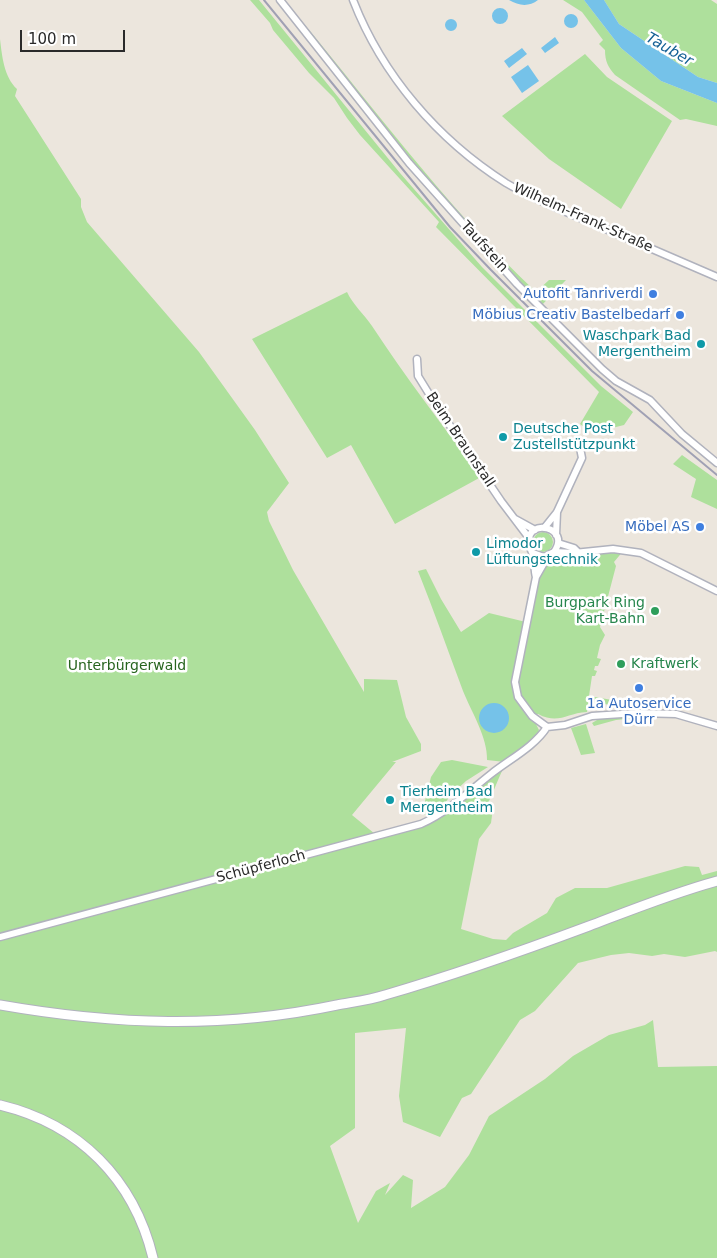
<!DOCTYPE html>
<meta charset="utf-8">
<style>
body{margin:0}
#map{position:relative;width:717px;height:1258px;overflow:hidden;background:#ece6dd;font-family:"DejaVu Sans",sans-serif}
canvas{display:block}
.scale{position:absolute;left:20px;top:30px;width:105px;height:22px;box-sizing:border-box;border:2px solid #2a2a2a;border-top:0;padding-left:6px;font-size:15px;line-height:18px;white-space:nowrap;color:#2a2a2a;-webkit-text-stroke:4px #fff;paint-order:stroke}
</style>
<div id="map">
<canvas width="717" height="1258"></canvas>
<div class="scale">100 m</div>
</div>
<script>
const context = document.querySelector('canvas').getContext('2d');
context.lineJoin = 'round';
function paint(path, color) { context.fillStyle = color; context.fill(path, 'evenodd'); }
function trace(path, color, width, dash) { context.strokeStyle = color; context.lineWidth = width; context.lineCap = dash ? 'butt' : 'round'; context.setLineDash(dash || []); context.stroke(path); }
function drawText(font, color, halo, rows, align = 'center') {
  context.font = font + ' "DejaVu Sans",sans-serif'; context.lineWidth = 5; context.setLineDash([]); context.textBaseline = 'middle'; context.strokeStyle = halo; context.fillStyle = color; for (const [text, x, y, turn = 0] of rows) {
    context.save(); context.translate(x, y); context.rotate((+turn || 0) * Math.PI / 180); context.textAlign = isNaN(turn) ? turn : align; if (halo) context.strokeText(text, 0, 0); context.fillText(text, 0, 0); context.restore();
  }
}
paint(new Path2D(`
 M 250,0 L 259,0 L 400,173 L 482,267 L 601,386 L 633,412 L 624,425 L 592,433 L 580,424 L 599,392 L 436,227 L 439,222 L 360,135 L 347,118 L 334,98 L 309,73 L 273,30 L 270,23 Z
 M 284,0 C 367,98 443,204 536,292 L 549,280 L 566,280 L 540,307 L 409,163 Z
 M 563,0 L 584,0 L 621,48 L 661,81 L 717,103 L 717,126 L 686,119 L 680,120 L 615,75 C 608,67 605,61 605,50 L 599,44 L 603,40 L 582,12 Z
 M 604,0 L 711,0 L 717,4 L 717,83 L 698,77 L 619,24 Z
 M 0,39 C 2,56 4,77 17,89 L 15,96 L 81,199 L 81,207 L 87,222 L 199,352 L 255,430 L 289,483 L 267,512 L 269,521 L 293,570 L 364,692 L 364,679 L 397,680 L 406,717 L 421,744 L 421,751 L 392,762 L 396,762 L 352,815 L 375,834 L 438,816 L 505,762 L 487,760 C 488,738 471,711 463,691 C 448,651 434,611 418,571 L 426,569 L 441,599 L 461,632 L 489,613 L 526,622 L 536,577 L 551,554 L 624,550 L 614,562 L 616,566 L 600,627 L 605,635 L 600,645 L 597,658 L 601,659 L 598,666 L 595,666 L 594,670 L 597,671 L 595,676 L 592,676 L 589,696 L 618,701 L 618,706 L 589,702 L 587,712 C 566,713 559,725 538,714 L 532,716 L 539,730 C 534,743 513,751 506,764 C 499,775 495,789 489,801 L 493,808 L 491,823 L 479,839 L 461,929 L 493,939 L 506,940 L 513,933 L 547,913 L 556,898 L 575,888 L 607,888 L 685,866 L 699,867 L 702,875 L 717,871 L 717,952 L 715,951 L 685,957 L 664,954 L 652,956 L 629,953 L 611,955 L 578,963 L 535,1011 L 520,1020 L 471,1094 L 462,1098 L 440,1137 L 403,1122 L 399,1096 L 406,1028 L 355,1033 L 355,1128 L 330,1146 L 358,1223 L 376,1191 L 390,1183 L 385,1195 L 403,1175 L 413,1180 L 411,1208 L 445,1187 L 469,1155 L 489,1116 L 545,1079 L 573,1056 L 609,1035 L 645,1025 L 653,1020 L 658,1067 L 717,1066 L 717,1258 L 0,1258 Z
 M 585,54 L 607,77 L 672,121 L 621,209 L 549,159 L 502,116 Z
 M 347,292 C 353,305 364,314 372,326 C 406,378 444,427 481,477 L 395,524 L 351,445 L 327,458 L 252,339 Z
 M 682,455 L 717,480 L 717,509 L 691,497 L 696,479 L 673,464 Z
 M533 542a10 10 0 1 1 20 0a10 10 0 1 1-20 0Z
 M 637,713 L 636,718 L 616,720 L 594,726 L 592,723 L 607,714 Z
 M 586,724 L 595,753 L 581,755 L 571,728 Z
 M 452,760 L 488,767 L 466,781 L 450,796 L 441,809 L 428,816 L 422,813 L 431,777 L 441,762 Z`), '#aee09c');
paint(new Path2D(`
 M 509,0 L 538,0 C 529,7 519,6 509,0 Z
 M 584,0 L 604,0 L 619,24 L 698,77 L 717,83 L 717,103 L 661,81 L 621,48 Z
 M492 16a8 8 0 1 1 16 0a8 8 0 1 1-16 0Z
 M564 21a7 7 0 1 1 14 0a7 7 0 1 1-14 0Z
 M445 25a6 6 0 1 1 12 0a6 6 0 1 1-12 0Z
 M 555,37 L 559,43 L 545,53 L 541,48 Z
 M 522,48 L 527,54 L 509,68 L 504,61 Z
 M 528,65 L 539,81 L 522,93 L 511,77 Z
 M479 718a15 15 0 1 1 30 0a15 15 0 1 1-30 0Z`), '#75c2e9');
const minor = new Path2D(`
 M 280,0 L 409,163 L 517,284 L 602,369 L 616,381 L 650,400 L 682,434 L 717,463
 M 353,0 C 382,75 438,140 506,183 C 533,199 563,211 592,223 C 633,241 675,259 717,277
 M 417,359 L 418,376 L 434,402 L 501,501 L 529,538
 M 515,519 L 535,530
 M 545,527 L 557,512 L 582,458 L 580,448
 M 556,535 L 557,512
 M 558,543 L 574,548 L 578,552
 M 554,552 L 574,553 L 613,549 L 641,553 L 717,591
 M 533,553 L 544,557 L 554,552 C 572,527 526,517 529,543 C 529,549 533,552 534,558 C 535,564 534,571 536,577
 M 548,556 L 536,577 L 515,682 L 518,697 L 532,716 L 547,727 L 565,725 L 592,716 L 637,713 L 676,714 L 717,726
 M 0,937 L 421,824 C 448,812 468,792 491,774 C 510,759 534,747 547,727`);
const secondary = new Path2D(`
 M 0,1005 C 114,1025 223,1029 337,1005 C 353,1002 370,1000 385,995 C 454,975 522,951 589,926 C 631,910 673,893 717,881
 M 0,1105 C 79,1124 134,1179 153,1258`);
trace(minor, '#b0b2bd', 9);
trace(secondary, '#b0b2bd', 11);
trace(minor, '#fff', 6);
trace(secondary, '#fff', 9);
trace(new Path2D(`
 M 264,0 L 450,227 L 491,270 L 592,371 L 717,475`), '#a0a1b4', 2);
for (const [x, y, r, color] of [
 [653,294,5,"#3f7fe0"],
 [680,315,5,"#3f7fe0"],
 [701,344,5,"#0f9aa8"],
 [503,437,5,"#0f9aa8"],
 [700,527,5,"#3f7fe0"],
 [476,552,5,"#0f9aa8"],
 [655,611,5,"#2e9e5b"],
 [621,664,5,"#2e9e5b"],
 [639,688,5,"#3f7fe0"],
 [390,800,5,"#0f9aa8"]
]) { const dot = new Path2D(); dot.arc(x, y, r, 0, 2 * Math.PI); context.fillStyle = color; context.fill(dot); trace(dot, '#fff', 2); }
drawText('14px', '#2a2a2a', '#fff', [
 ["Wilhelm-Frank-Straße",583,218,24],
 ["Taufstein",484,247,48],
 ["Beim Braunstall",460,440,56],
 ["Schüpferloch",261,867,-15]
]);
drawText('14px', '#366cbe', '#fff', [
 ["Autofit Tanriverdi",643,294],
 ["Möbius Creativ Bastelbedarf",670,315],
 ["Möbel AS",690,527],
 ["1a Autoservice",639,704,"center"],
 ["Dürr",639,720,"center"]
], 'right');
drawText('14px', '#0d838f', '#fff', [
 ["Waschpark Bad",691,336,"right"],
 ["Mergentheim",691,352,"right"],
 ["Deutsche Post",513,429],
 ["Zustellstützpunkt",513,445],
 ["Limodor",486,544],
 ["Lüftungstechnik",486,560],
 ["Tierheim Bad",400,792],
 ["Mergentheim",400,808]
], 'left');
drawText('14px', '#27864d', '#fff', [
 ["Burgpark Ring",645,603],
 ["Kart-Bahn",645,619],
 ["Kraftwerk",631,664,"left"]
], 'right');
drawText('14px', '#27641e', '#fff', [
 ["Unterbürgerwald",127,666]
]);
drawText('italic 15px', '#146095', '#fff', [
 ["Tauber",669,50,30]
]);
</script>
